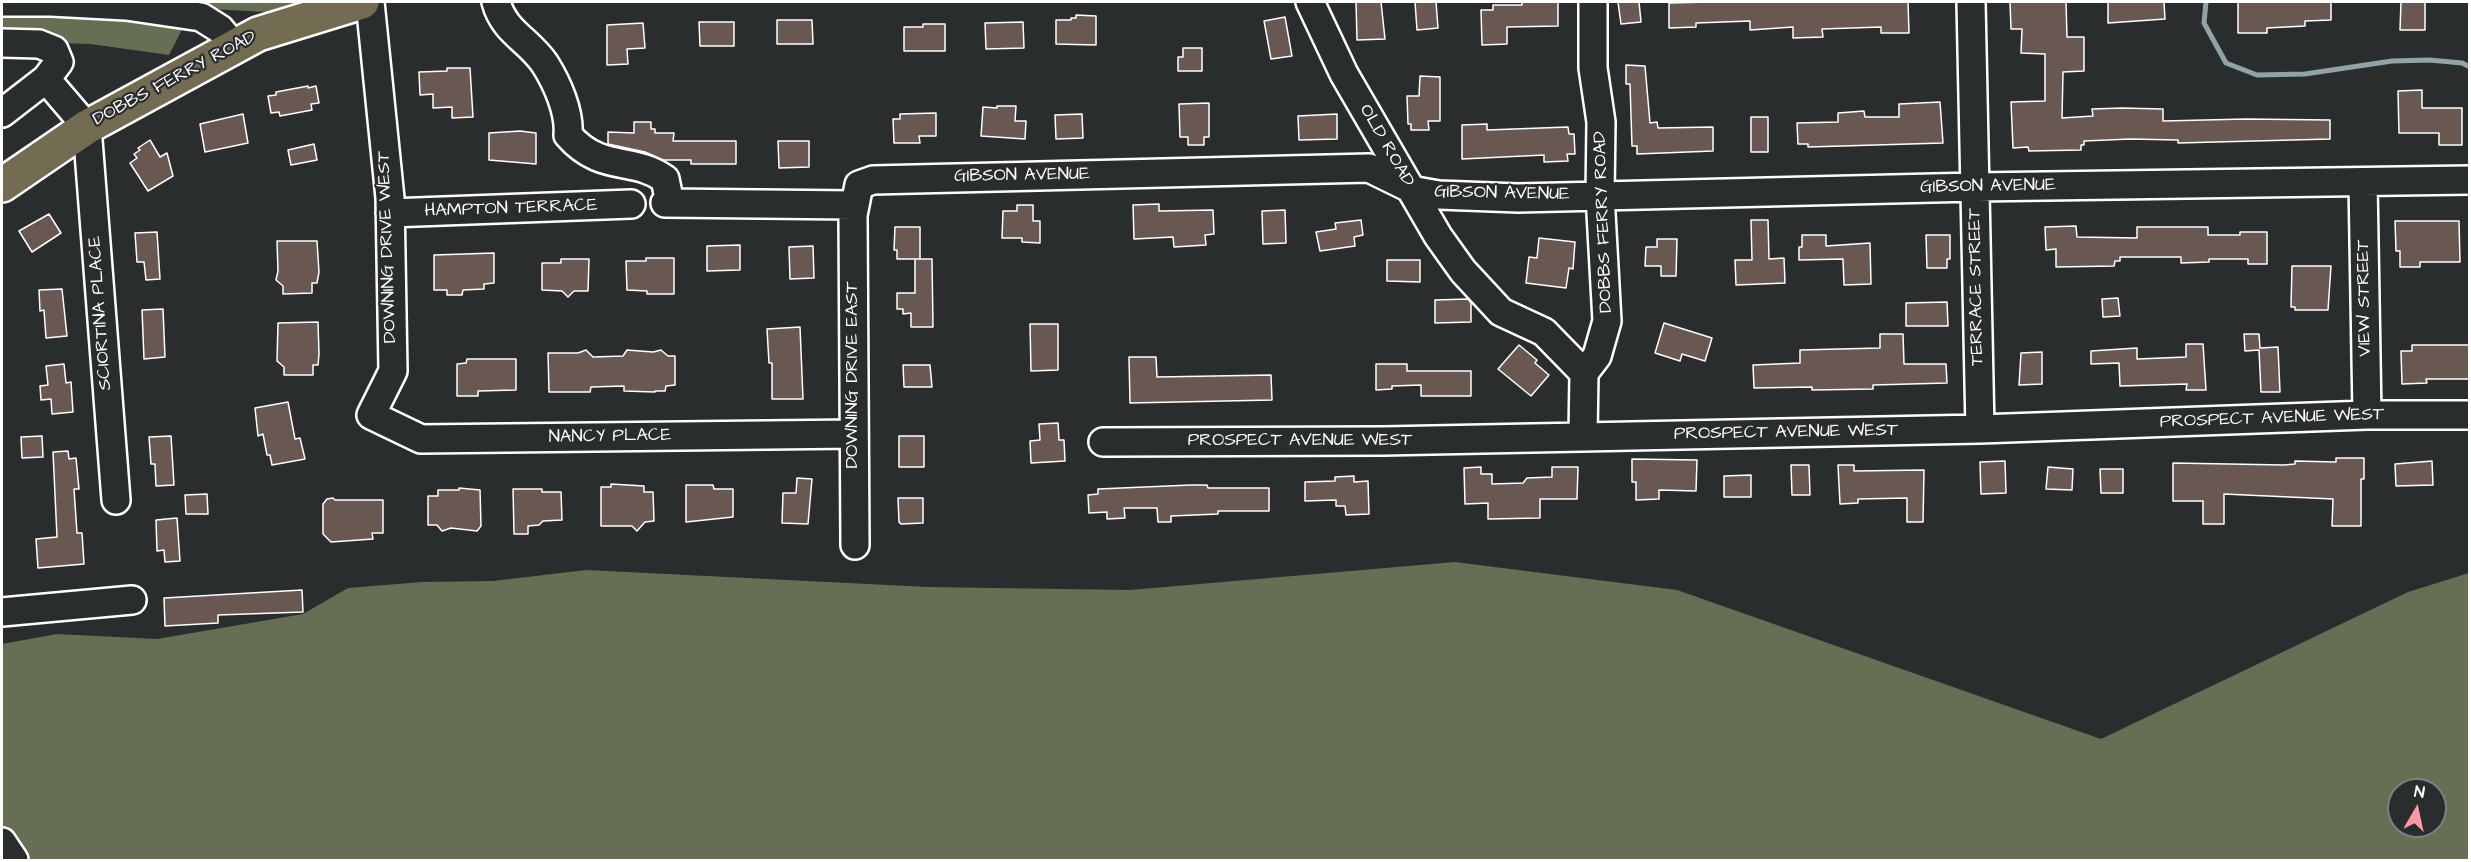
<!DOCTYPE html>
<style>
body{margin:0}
#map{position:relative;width:2471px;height:862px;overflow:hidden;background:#2a2d2e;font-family:"Architects Daughter",sans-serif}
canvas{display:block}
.frame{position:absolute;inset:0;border:3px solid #fff;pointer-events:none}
.north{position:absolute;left:2387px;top:778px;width:60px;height:60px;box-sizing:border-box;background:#2a2d2e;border:2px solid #7f8182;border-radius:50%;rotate:9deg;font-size:16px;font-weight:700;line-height:24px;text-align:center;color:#fff}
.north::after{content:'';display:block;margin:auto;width:21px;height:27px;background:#ff9aa2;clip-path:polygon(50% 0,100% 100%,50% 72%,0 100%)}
</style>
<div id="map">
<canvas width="2471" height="862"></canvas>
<div class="frame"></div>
<div class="north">N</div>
</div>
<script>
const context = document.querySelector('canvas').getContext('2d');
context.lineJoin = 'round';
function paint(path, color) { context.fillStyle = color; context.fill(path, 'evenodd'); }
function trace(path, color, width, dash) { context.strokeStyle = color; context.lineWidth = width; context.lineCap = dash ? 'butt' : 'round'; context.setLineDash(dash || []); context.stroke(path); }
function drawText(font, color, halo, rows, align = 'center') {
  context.font = font + ' "Architects Daughter",sans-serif'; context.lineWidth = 4.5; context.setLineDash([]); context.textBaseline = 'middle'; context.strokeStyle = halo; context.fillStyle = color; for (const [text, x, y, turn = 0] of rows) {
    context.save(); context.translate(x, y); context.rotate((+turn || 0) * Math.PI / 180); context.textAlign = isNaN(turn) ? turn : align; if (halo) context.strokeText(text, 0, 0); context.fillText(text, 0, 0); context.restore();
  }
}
paint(new Path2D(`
 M 2,2 L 304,2 L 265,12 L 193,8 L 169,55 L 90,44 L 2,41 Z
 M 1455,562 L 1677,590 L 2101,739 L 2408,592 L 2469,573 L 2469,860 L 2,860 L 2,644 L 57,634 L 157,639 L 303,614 L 348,588 L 422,582 L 493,581 L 586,570 L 928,587 L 1130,590 ZM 2399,790 L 2435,790 L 2435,826 L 2399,826 Z`), '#666e54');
trace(new Path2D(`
 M 2206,2 L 2204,23 L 2226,63 L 2257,75 L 2305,74 L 2392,61 L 2429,60 L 2462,63 L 2470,67`), '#91a3a6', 5);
const building = new Path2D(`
 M 1356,2 L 1381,2 L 1385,39 L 1357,40 Z
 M 1415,2 L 1436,2 L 1438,28 L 1417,30 Z
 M 1522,2 L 1558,2 L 1558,26 L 1507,27 L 1507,44 L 1482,45 L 1481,10 L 1493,10 L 1493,5 L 1522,5 Z
 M 1618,2 L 1639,2 L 1641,22 L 1621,24 Z
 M 1709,2 L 1908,2 L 1909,33 L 1881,33 L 1881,27 L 1822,29 L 1823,37 L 1793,38 L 1793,27 L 1750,30 L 1750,21 L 1696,23 L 1696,27 L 1669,28 L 1669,3 Z
 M 2010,2 L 2066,2 L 2067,37 L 2084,37 L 2084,71 L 2063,72 L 2062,118 L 2093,116 L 2092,109 L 2122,108 L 2163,109 L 2163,121 L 2246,119 L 2330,120 L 2330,139 L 2178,143 L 2178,140 L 2130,139 L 2084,141 L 2084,145 L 2081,145 L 2081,150 L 2029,151 L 2028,147 L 2013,148 L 2011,102 L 2045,101 L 2045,54 L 2021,53 L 2022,29 L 2011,29 Z
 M 2108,2 L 2164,2 L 2165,19 L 2108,23 Z
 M 2238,2 L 2331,2 L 2331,20 L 2305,21 L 2305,26 L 2267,28 L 2267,33 L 2238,33 Z
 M 2401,2 L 2425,2 L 2425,30 L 2400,30 Z
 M 1076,15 L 1096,16 L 1096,45 L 1056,44 L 1056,20 L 1071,20 L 1071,18 L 1076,18 Z
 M 1285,17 L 1292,56 L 1271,59 L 1264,21 Z
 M 777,20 L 812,20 L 813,44 L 777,44 Z
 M 699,22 L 734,22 L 734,46 L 700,46 Z
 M 1023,22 L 1024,48 L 986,49 L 985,23 Z
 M 643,23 L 645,48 L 627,49 L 628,64 L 607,65 L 607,25 Z
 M 923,24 L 945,24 L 945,51 L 904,51 L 904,27 L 923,27 Z
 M 1183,48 L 1202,48 L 1202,71 L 1178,71 L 1178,57 L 1183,57 Z
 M 1626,65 L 1645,66 L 1650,123 L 1657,122 L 1658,128 L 1713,127 L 1713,151 L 1637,154 L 1637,146 L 1632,146 L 1630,84 L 1626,84 Z
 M 447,68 L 470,68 L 473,117 L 452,118 L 452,107 L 433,108 L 433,94 L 420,95 L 419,72 L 447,71 Z
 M 1420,76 L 1440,77 L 1440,121 L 1428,121 L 1429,130 L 1411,130 L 1411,124 L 1408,124 L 1407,96 L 1419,96 Z
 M 308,86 L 308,88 L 316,86 L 319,103 L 311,104 L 312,110 L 280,116 L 279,112 L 271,113 L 268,96 L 276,95 L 276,92 Z
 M 2422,90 L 2422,108 L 2462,108 L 2462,145 L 2439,145 L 2439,133 L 2399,133 L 2398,91 Z
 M 1940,102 L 1943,143 L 1808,147 L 1808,144 L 1798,144 L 1797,123 L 1838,122 L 1838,113 L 1864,111 L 1865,117 L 1899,117 L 1899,104 Z
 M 1209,103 L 1209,137 L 1204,137 L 1204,145 L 1188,145 L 1188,137 L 1180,137 L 1179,104 Z
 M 997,106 L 1016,106 L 1015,121 L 1026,121 L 1025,139 L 981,136 L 983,107 L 997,108 Z
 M 936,113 L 936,136 L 919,136 L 920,143 L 894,143 L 893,119 L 900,119 L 900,114 Z
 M 243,114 L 248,143 L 205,152 L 200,124 Z
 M 1082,114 L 1083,138 L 1056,139 L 1055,115 Z
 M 1337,114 L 1337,139 L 1299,140 L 1298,116 Z
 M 1751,117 L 1768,117 L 1768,152 L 1751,152 Z
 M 634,122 L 651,122 L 651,129 L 655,129 L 655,133 L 674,133 L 673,141 L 736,141 L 736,164 L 691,164 L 691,160 L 663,160 L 645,152 L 608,144 L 608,132 L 634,133 Z
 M 1487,124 L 1487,130 L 1568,127 L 1569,134 L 1574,134 L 1575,154 L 1567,154 L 1568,161 L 1544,162 L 1544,155 L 1462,159 L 1462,125 Z
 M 520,131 L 536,133 L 536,164 L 489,160 L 489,133 Z
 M 150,140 L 160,157 L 167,153 L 173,176 L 148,191 L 130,163 L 137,158 L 134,154 L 140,150 L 138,148 Z
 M 778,141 L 809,141 L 809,167 L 779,168 Z
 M 314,144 L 317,160 L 291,165 L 288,150 Z
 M 1159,204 L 1159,211 L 1213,210 L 1214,234 L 1205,235 L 1206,245 L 1174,247 L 1173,237 L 1134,239 L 1133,205 Z
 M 1017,205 L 1033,205 L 1033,221 L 1040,221 L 1040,243 L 1022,242 L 1022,238 L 1002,238 L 1003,211 L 1017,211 Z
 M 1285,210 L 1286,243 L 1263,244 L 1262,211 Z
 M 49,214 L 61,233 L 32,252 L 19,231 Z
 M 1361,220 L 1363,235 L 1354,237 L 1355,246 L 1320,251 L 1316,232 L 1336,229 L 1335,223 Z
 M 1751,220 L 1768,220 L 1769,259 L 1784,258 L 1785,283 L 1736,285 L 1735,260 L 1752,260 Z
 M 2395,221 L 2459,221 L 2460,262 L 2420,262 L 2420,267 L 2400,267 L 2400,251 L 2396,251 Z
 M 2076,226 L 2077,237 L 2137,238 L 2137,227 L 2208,227 L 2208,235 L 2240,235 L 2240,232 L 2267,232 L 2267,264 L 2248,264 L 2248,259 L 2209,259 L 2209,262 L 2181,263 L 2181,257 L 2120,257 L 2120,261 L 2115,261 L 2114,266 L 2056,267 L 2056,249 L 2046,250 L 2045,227 Z
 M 895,227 L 920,227 L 920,259 L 897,259 L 897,250 L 894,250 Z
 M 157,232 L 160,279 L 146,280 L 144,262 L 137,262 L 135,233 Z
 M 1802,235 L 1826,235 L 1826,246 L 1870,243 L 1871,284 L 1844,285 L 1843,259 L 1799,260 L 1799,247 L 1802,247 Z
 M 1926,235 L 1950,235 L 1950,259 L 1947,259 L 1947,268 L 1927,268 Z
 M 1539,238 L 1575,242 L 1573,269 L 1569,268 L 1566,288 L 1526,283 L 1529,257 L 1537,258 Z
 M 1657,239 L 1677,239 L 1676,276 L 1661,276 L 1661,266 L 1645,266 L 1646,247 L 1657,247 Z
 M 277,241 L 317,241 L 319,272 L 317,283 L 312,283 L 312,293 L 283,294 L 283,286 L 276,280 L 278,271 Z
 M 740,245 L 740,270 L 707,271 L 707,246 Z
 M 813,246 L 814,278 L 790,279 L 789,247 Z
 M 494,253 L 494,283 L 484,284 L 484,289 L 463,290 L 462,295 L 447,295 L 447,290 L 434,290 L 434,255 Z
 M 646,258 L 674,258 L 674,294 L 647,294 L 647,291 L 627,290 L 626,261 L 646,261 Z
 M 561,259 L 589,259 L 588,291 L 574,291 L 568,297 L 562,291 L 542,290 L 542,263 L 561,263 Z
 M 915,259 L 932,259 L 933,327 L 911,327 L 911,313 L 903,314 L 903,309 L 897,309 L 897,293 L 915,293 Z
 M 1387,260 L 1420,260 L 1420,282 L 1387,281 Z
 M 2292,266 L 2331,266 L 2328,310 L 2295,310 L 2295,307 L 2291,307 Z
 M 62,289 L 67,336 L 46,338 L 44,310 L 40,311 L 39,290 Z
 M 2118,298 L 2120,316 L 2103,317 L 2102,299 Z
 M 1468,299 L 1471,303 L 1471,322 L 1435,323 L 1435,300 Z
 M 1947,302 L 1948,326 L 1906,326 L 1906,303 Z
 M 163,309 L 165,357 L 144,359 L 142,310 Z
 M 318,322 L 319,354 L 318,365 L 313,365 L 313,375 L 284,375 L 284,367 L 277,361 L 278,323 Z
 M 1664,323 L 1712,338 L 1705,361 L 1682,354 L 1680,361 L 1655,353 Z
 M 1030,324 L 1058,324 L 1058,370 L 1031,371 Z
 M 800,327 L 803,399 L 772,399 L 772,363 L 769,363 L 767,329 Z
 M 1880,334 L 1903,334 L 1904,364 L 1946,364 L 1947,383 L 1873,385 L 1873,389 L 1812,390 L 1812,387 L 1754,388 L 1753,365 L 1800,363 L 1800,350 L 1880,348 Z
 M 2244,334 L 2259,334 L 2260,348 L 2278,347 L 2280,392 L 2261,392 L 2259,350 L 2245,351 Z
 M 2186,344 L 2203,344 L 2206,390 L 2186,390 L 2187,384 L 2120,386 L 2119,363 L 2091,364 L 2091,351 L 2137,348 L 2137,359 L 2186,357 Z
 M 1519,345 L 1537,360 L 1535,363 L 1549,375 L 1531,396 L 1498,369 Z
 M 2412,345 L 2469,345 L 2469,379 L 2426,379 L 2427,383 L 2402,384 L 2401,351 L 2412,351 Z
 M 586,350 L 593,357 L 623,356 L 627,350 L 653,352 L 661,350 L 668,356 L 675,356 L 675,385 L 666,386 L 665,391 L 655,391 L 655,392 L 624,391 L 624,386 L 591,387 L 590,392 L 549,392 L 548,353 L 578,353 Z
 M 2042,352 L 2042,384 L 2019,385 L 2021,353 Z
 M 1129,357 L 1156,357 L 1157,377 L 1271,375 L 1272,400 L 1130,403 Z
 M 467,359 L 516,359 L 516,390 L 478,391 L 478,396 L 457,396 L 457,364 L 466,363 Z
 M 64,364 L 66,383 L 71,382 L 73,412 L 52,414 L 51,399 L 41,400 L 40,386 L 48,385 L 46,366 Z
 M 1376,364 L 1407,364 L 1407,371 L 1471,371 L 1471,396 L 1421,396 L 1421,385 L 1392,386 L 1392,389 L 1376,390 Z
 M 903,365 L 930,365 L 932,387 L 904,387 Z
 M 288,402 L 295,439 L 300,438 L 305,459 L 272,465 L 270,455 L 267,455 L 263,434 L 258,436 L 255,408 Z
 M 1058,423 L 1059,440 L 1064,440 L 1065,461 L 1031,463 L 1030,441 L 1040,440 L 1039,424 Z
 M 42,436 L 43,457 L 22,458 L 21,437 Z
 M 171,436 L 174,485 L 156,486 L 155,464 L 151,464 L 149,437 Z
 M 899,436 L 924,436 L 924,467 L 899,467 Z
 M 68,451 L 69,459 L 76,458 L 79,489 L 74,489 L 77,533 L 82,533 L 84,564 L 38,568 L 36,539 L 57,537 L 53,452 Z
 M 2336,458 L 2364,458 L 2364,479 L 2361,479 L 2361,526 L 2332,526 L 2333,499 L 2224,494 L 2224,524 L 2203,524 L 2203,501 L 2173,501 L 2173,463 L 2284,465 L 2295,464 L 2295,461 L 2336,462 Z
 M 1632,459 L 1697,460 L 1696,491 L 1659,490 L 1659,499 L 1636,500 L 1636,482 L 1632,482 Z
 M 2005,461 L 2006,493 L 1981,494 L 1980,462 Z
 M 2432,461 L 2433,485 L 2396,486 L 2395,464 Z
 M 1791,465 L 1809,465 L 1810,495 L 1792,495 Z
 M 1838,465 L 1854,465 L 1854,471 L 1924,470 L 1923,522 L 1907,522 L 1907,498 L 1858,499 L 1858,503 L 1840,504 Z
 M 1481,467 L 1481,474 L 1492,474 L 1492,484 L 1523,483 L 1527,478 L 1552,477 L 1552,467 L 1578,467 L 1577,499 L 1540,499 L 1540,518 L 1488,519 L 1488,503 L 1465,504 L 1464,468 Z
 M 2048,467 L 2073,469 L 2072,490 L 2046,489 Z
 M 2100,469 L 2123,469 L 2123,493 L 2101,493 Z
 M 1751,475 L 1751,497 L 1724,497 L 1724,476 Z
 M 1354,476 L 1354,482 L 1368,481 L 1369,514 L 1346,515 L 1345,506 L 1336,506 L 1336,500 L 1305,501 L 1305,482 L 1335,481 L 1335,477 Z
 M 797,478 L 812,479 L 808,524 L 782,523 L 783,493 L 796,493 Z
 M 611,484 L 644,486 L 644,492 L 653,492 L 654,521 L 645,522 L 637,531 L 632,526 L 601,526 L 601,487 L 611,487 Z
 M 686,485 L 713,485 L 714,489 L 733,489 L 733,517 L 686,522 Z
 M 1191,485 L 1207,485 L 1208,488 L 1269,488 L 1269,511 L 1218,511 L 1218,514 L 1171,516 L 1171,522 L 1158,522 L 1157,508 L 1124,508 L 1125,518 L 1107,519 L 1107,512 L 1089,513 L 1088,495 L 1098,494 L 1098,489 Z
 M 459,488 L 480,490 L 481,526 L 477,531 L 451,528 L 442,531 L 437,525 L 428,525 L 428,496 L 438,496 L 438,490 L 459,490 Z
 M 513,489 L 542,489 L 542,492 L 561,492 L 562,520 L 543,521 L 539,525 L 528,526 L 528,534 L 514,534 Z
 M 207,494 L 208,514 L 186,514 L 185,495 Z
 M 333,498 L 335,500 L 383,500 L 383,533 L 372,533 L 373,539 L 331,542 L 323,534 L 323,504 L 327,499 Z
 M 898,498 L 923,498 L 923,523 L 901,524 L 899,522 Z
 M 177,518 L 180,561 L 165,562 L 164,550 L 157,551 L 156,520 Z
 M 302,590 L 303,612 L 218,615 L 218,623 L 165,626 L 164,598 Z`);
paint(building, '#695852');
trace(building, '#fff', 1.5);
const minor = new Path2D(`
 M 2,2 L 51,2 L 126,6 L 201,17 L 220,29 L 234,46
 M 370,2 L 390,198 L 393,371 L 371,415 L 421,439 L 854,434
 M 496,2 C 504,32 529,40 545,64 C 557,83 570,112 568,135 C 601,173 633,156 665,179 L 670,203
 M 1310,2 L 1344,74 L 1438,236 L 1463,271 L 1501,312 L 1544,332 L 1584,373
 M 1971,2 L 1980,429
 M 2,43 L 39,44 L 54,50 L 59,62 L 46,79
 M 2,113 L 46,79 L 87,127 L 116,500
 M 2363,182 L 2367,415
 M 665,203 L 854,205
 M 390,213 L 631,204
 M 1583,437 L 1584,373 L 1597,356 L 1607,321 L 1600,195 L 1601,122 L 1593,68 L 1593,2
 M 1103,442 L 1383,441 L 1980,429 L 2367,415 L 2470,415
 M 855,545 L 853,215 L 859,185 L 873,180 L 1369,168 L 1416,191 L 1439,195 L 1518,198 L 1975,187 L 2470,180
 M 2,612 L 132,600
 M 2,842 L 14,860`);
const major = new Path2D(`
 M 2,185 L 87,127 L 258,34 L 362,2`);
trace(minor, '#fff', 32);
trace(major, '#fff', 38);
trace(minor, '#2a2d2e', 27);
trace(major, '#736b52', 33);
drawText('18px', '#fff', '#2a2d2e', [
 ["DOBBS FERRY ROAD",175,79,-28],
 ["OLD ROAD",1386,146,60],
 ["GIBSON AVENUE",1022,176,-1],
 ["GIBSON AVENUE",1988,187,-1],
 ["GIBSON AVENUE",1502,194,1],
 ["HAMPTON TERRACE",511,209,-2],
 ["DOBBS FERRY ROAD",1604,222,-92],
 ["DOWNING DRIVE WEST",388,247,-92],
 ["TERRACE STREET",1977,287,-91],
 ["VIEW STREET",2365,298,-91],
 ["SCIORTINA PLACE",101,313,-94],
 ["DOWNING DRIVE EAST",853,375,-90],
 ["PROSPECT AVENUE WEST",2272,419,-2],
 ["PROSPECT AVENUE WEST",1786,433,-1],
 ["NANCY PLACE",610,437,-1],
 ["PROSPECT AVENUE WEST",1300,441]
]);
</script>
